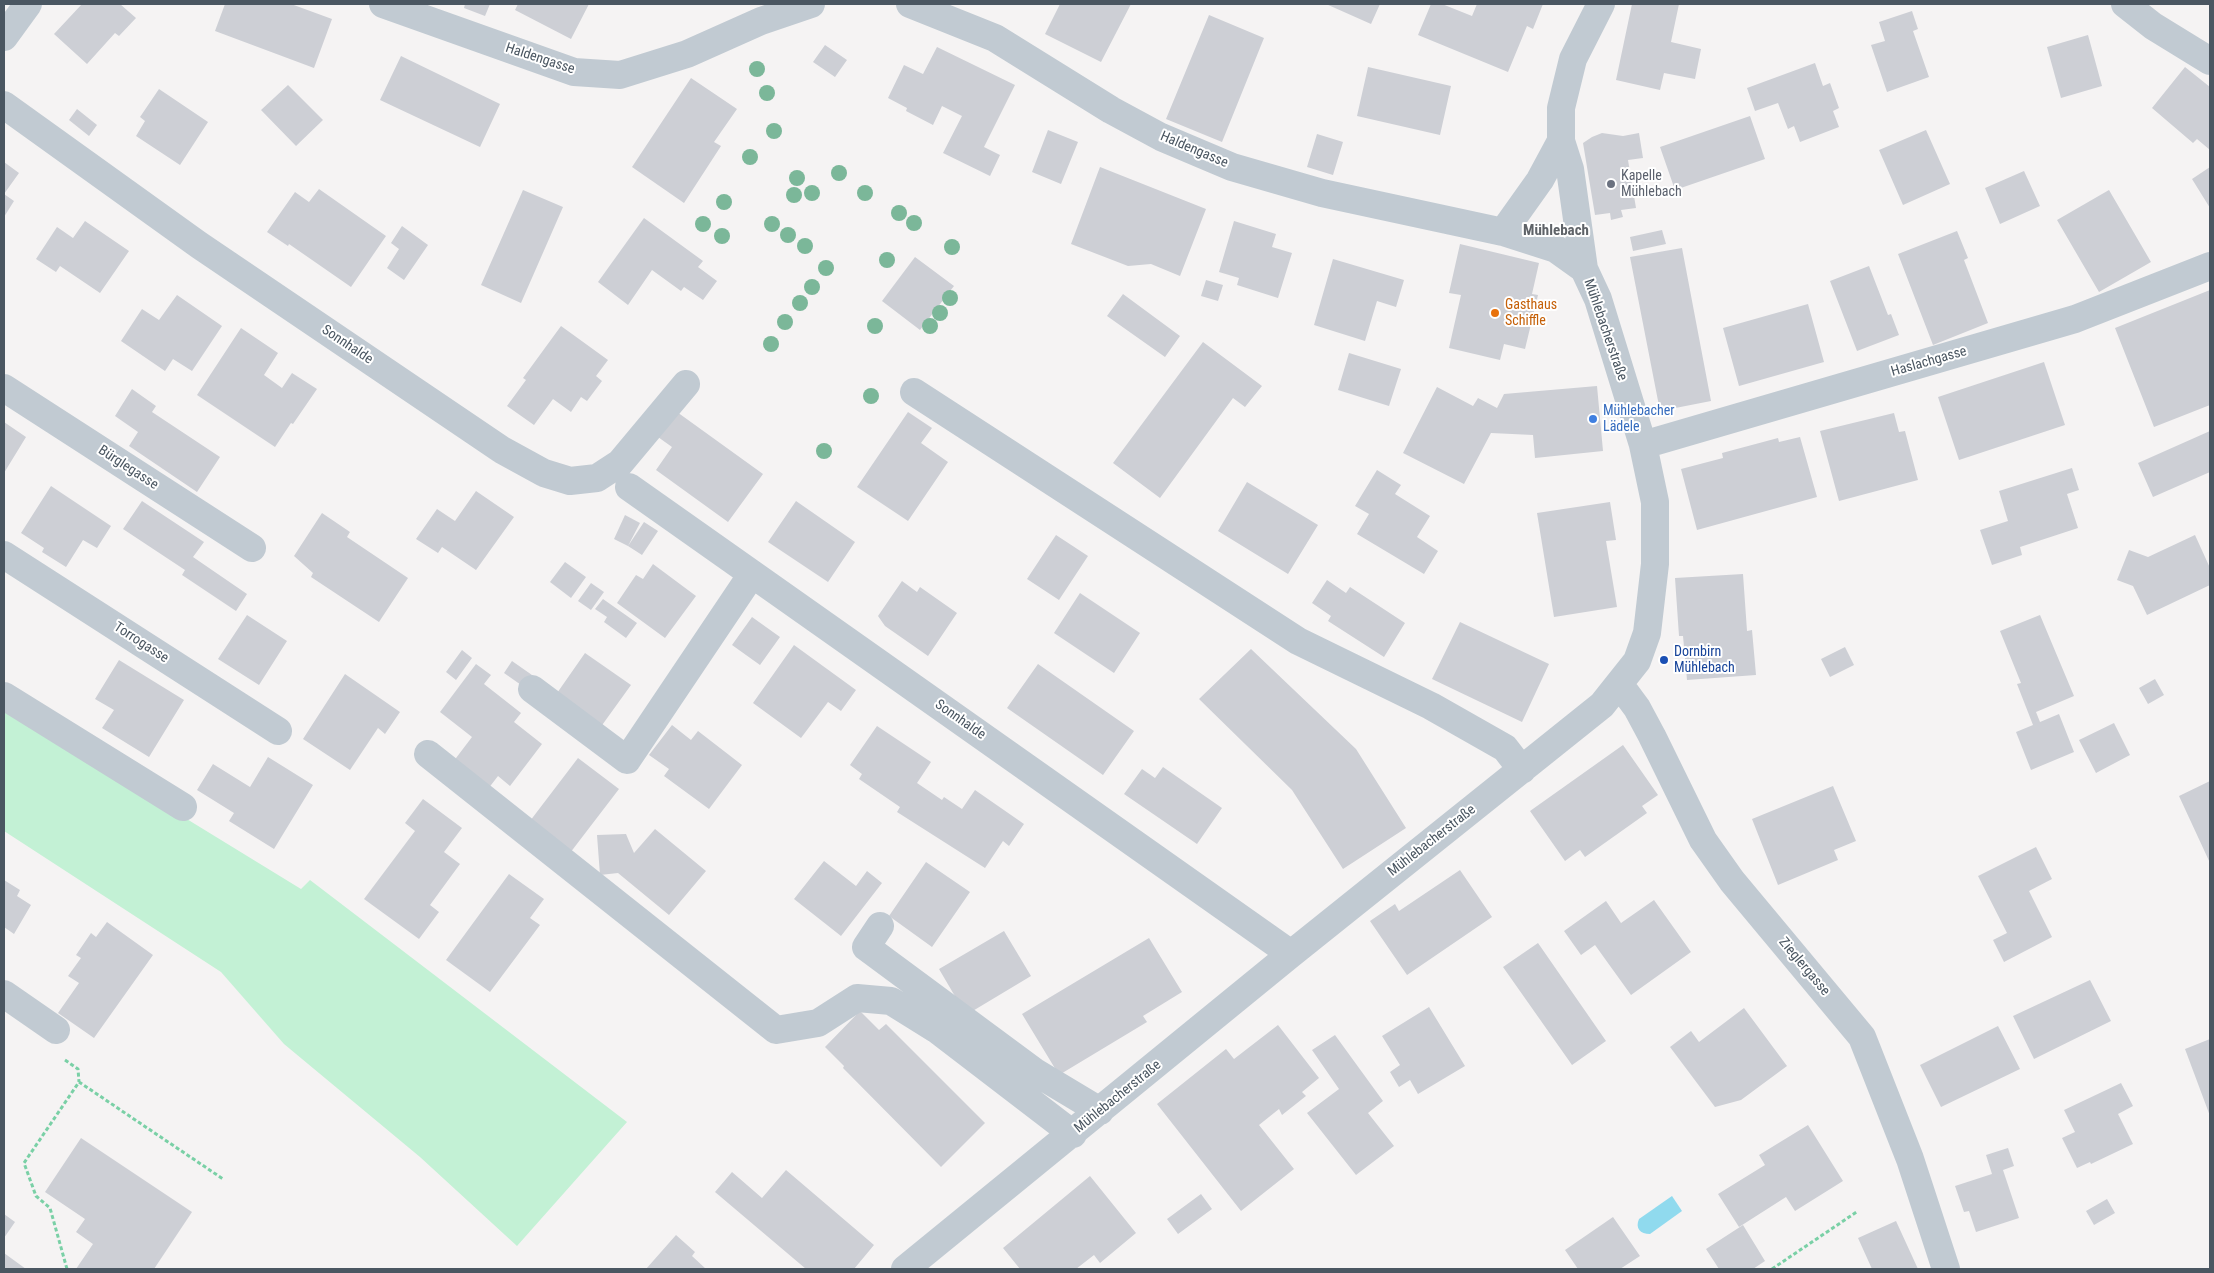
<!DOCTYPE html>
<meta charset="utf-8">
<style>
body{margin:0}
#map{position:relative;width:2214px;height:1273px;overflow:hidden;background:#f5f3f3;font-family:"Roboto Condensed",sans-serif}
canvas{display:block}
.frame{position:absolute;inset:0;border:5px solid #4a5661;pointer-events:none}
</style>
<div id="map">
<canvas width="2214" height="1273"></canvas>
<div class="frame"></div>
</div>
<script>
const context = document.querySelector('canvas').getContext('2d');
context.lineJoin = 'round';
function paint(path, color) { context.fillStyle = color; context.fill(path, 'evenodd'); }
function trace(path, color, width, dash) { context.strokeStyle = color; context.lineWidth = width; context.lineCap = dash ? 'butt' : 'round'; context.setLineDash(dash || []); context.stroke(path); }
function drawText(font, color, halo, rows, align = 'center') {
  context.font = font + ' "Roboto Condensed",sans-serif'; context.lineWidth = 4; context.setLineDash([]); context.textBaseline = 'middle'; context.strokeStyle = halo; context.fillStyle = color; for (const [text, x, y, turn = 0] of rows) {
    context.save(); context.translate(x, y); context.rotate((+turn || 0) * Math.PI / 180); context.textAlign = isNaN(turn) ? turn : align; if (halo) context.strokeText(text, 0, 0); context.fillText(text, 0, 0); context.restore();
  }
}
paint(new Path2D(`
 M 4,707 L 301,889 L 310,880 L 627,1122 L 517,1246 L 420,1157 L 284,1044 L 221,972 L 4,831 Z`), '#c3f1d5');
paint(new Path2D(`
 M 1672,1196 L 1682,1211 L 1650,1234 C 1640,1234 1635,1228 1639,1219 Z`), '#90daee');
paint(new Path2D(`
 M 82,4 L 120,4 L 136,18 L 119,36 L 115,33 L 87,64 L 54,34 Z
 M 225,4 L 291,4 L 332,19 L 314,68 L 215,31 Z
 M 465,4 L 490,4 L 485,16 L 464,8 Z
 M 518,4 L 589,4 L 571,39 L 515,10 Z
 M 1060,4 L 1131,4 L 1101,62 L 1045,34 Z
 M 1326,4 L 1380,4 L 1371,24 Z
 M 1431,4 L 1442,4 L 1472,16 L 1477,4 L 1543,4 L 1533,29 L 1527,26 L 1508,72 L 1418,35 Z
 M 1632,4 L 1679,4 L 1671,42 L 1701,49 L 1695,79 L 1664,73 L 1660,90 L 1616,80 Z
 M 1912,11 L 1918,29 L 1913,31 L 1929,77 L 1887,92 L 1871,45 L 1885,41 L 1879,22 Z
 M 1209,15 L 1264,38 L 1222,142 L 1166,119 Z
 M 2088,35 L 2102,86 L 2061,98 L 2047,47 Z
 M 825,45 L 847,60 L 835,77 L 813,62 Z
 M 937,47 L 1015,85 L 984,147 L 1000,155 L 990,176 L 943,153 L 962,116 L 942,106 L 933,125 L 906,111 L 907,108 L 888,98 L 904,65 L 923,74 Z
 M 401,56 L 500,104 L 480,147 L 380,100 Z
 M 1815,63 L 1823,86 L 1830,83 L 1839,108 L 1833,111 L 1839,127 L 1800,142 L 1794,126 L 1788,129 L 1778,103 L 1755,111 L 1747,88 Z
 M 1368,67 L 1451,86 L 1440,135 L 1357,116 Z
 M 2185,67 L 2210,87 L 2210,150 L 2197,139 L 2193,143 L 2152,108 Z
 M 691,78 L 737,109 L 714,142 L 721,146 L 684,203 L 632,167 Z
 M 288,85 L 323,120 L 296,146 L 261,110 Z
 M 159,89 L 208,122 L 180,165 L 136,136 L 145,121 L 140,117 Z
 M 77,109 L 97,125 L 89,136 L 69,120 Z
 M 1750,116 L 1765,159 L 1675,190 L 1660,147 Z
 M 1048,130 L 1078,142 L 1061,184 L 1032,172 Z
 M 1926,130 L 1950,184 L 1903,205 L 1879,150 Z
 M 1602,133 L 1623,136 L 1639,133 L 1643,158 L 1628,160 L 1636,208 L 1621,210 L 1623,217 L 1611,220 L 1610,213 L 1595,215 L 1583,143 L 1592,137 Z
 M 1317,134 L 1343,142 L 1333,175 L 1307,167 Z
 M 4,162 L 19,173 L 4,194 Z
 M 1100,167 L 1206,209 L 1180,276 L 1151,264 L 1128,266 L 1071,244 Z
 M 2210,167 L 2210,208 L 2192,179 Z
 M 2024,171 L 2040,206 L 2000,224 L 1985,188 Z
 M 319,189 L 386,236 L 351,287 L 289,244 L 288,246 L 267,232 L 295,192 L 309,202 Z
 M 523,190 L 563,207 L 521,303 L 481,285 Z
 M 2109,190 L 2151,262 L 2099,292 L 2057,220 Z
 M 4,194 L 14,201 L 4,217 Z
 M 644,218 L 703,261 L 698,267 L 717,281 L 703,300 L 684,287 L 681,291 L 652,270 L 628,305 L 598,282 Z
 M 85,221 L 129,251 L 100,293 L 60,266 L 56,272 L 36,259 L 57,227 L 73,238 Z
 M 1234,221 L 1276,234 L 1272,247 L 1292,253 L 1278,298 L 1237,285 L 1239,278 L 1219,272 Z
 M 402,226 L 428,245 L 404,280 L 387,268 L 399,249 L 391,243 Z
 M 1662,230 L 1666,244 L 1633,251 L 1630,237 Z
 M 1957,231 L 1968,258 L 1964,260 L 1988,323 L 1933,345 L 1898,254 Z
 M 1460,244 L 1539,263 L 1532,294 L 1538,295 L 1525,349 L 1504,344 L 1500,360 L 1449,348 L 1461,295 L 1449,293 Z
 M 1682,248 L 1711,401 L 1660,411 L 1630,257 Z
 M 915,257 L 954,286 L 920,330 L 882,301 Z
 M 1333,259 L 1404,280 L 1396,307 L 1377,301 L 1365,341 L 1314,325 Z
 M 1869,266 L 1888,315 L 1891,314 L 1899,335 L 1857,351 L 1830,281 Z
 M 1206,280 L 1223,285 L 1218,301 L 1201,296 Z
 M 2210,290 L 2210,405 L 2154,427 L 2115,328 Z
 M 1123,294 L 1180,336 L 1165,357 L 1107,316 Z
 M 177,295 L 222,326 L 192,371 L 173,359 L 165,371 L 121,341 L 142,309 L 159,320 Z
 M 1808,304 L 1824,362 L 1739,386 L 1723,328 Z
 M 561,326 L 608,360 L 596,376 L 602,381 L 587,401 L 581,397 L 571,412 L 553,399 L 534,425 L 507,406 L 526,380 L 523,378 Z
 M 241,328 L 278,353 L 264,375 L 282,388 L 292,373 L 317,389 L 293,424 L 291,423 L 275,447 L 197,395 Z
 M 1203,342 L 1262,386 L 1245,407 L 1233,398 L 1160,498 L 1113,463 Z
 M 1349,353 L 1401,369 L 1389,406 L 1338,390 Z
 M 2044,362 L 2065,425 L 1959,460 L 1938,397 Z
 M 1597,386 L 1603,451 L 1535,458 L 1533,435 L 1491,433 L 1464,484 L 1403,453 L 1437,387 L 1473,406 L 1478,398 L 1497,408 L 1504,394 Z
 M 132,389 L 156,406 L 152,412 L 220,457 L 197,492 L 129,446 L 138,432 L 115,416 Z
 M 677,412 L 763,474 L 728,522 L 656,470 L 672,447 L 658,437 Z
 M 908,412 L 932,428 L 921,443 L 948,462 L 908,521 L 857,487 Z
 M 1894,413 L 1899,432 L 1905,431 L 1918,480 L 1839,501 L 1820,431 Z
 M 4,422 L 26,437 L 4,473 Z
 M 2210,431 L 2210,472 L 2153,497 L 2138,463 Z
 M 1800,437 L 1817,497 L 1697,530 L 1681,469 L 1723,458 L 1722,453 L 1778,438 L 1779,442 Z
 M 2072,468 L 2079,490 L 2067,494 L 2078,528 L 2020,547 L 2022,555 L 1992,565 L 1980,530 L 2008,521 L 1999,491 Z
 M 1377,470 L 1401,485 L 1395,494 L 1430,516 L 1417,537 L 1438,551 L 1424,574 L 1357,534 L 1369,514 L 1355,506 Z
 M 1247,482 L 1318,525 L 1288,574 L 1218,531 Z
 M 51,486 L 111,526 L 97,548 L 83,540 L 66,567 L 42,552 L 44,548 L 21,533 Z
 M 476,491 L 514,517 L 476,570 L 442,547 L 438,553 L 416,539 L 437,509 L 455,521 Z
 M 142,501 L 204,542 L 193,557 L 247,594 L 236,611 L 182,575 L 185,570 L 123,529 Z
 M 796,501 L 855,542 L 828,582 L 768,542 Z
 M 1610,502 L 1616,540 L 1606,541 L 1617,607 L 1554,617 L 1537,513 Z
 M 322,513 L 350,532 L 347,537 L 408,578 L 379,622 L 311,577 L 313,573 L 294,556 Z
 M 625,515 L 640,523 L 628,546 L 614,539 Z
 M 644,522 L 658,531 L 642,555 L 628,546 Z
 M 1056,535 L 1088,556 L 1059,600 L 1027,579 Z
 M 2195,535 L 2210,568 L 2210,585 L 2147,615 L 2133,586 L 2117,580 L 2129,550 L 2148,557 Z
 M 565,562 L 586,577 L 571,598 L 550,582 Z
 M 653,564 L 696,596 L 665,638 L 617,603 L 636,575 L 643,579 Z
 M 1743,574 L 1747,631 L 1752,630 L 1756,675 L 1687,680 L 1683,636 L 1679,636 L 1675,578 Z
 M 1327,580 L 1346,593 L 1350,587 L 1405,623 L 1384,657 L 1328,621 L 1331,616 L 1312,603 Z
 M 902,581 L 917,592 L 920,587 L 957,613 L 928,656 L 885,626 L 878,616 Z
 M 591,583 L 604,592 L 591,610 L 578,601 Z
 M 1080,593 L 1140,633 L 1114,673 L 1054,633 Z
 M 603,599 L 637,623 L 626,638 L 604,622 L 607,617 L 595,609 Z
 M 247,615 L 287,641 L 259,685 L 218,659 Z
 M 2040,615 L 2074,696 L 2036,712 L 2040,722 L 2059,714 L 2074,752 L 2031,770 L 2016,732 L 2033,725 L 2017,684 L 2021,683 L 2000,631 Z
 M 752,617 L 780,637 L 760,665 L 732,645 Z
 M 1460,622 L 1549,664 L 1522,722 L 1432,679 Z
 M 794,645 L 856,690 L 841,711 L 828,702 L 801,738 L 753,703 Z
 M 1845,647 L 1854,665 L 1830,677 L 1821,659 Z
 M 1251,649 L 1356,749 L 1406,828 L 1343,869 L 1292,790 L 1199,699 Z
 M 462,650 L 472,658 L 456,680 L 446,672 Z
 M 585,653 L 631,685 L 600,728 L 555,696 Z
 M 119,660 L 184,700 L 149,757 L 102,728 L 114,710 L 95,699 Z
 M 512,661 L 532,675 L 524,687 L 504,673 Z
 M 476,664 L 491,675 L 484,684 L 521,713 L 514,722 L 542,744 L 510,786 L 498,776 L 488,789 L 453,762 L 472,737 L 440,712 Z
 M 1038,664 L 1134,731 L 1103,775 L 1007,708 Z
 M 345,674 L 400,712 L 385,734 L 378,728 L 350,770 L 303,739 Z
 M 2155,679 L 2164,695 L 2148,704 L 2139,688 Z
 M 2114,723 L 2130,755 L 2096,773 L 2079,740 Z
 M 672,725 L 691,740 L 698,731 L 742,765 L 709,809 L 664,776 L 669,769 L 649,755 Z
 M 877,726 L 931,762 L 917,783 L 942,800 L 944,797 L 962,809 L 975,790 L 1024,824 L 1009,846 L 1003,841 L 985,868 L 897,812 L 900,807 L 859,779 L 862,774 L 850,765 Z
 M 1623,745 L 1658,795 L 1642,806 L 1647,813 L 1585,857 L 1580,850 L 1565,861 L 1530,811 Z
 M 268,757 L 313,785 L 274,849 L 229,821 L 234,813 L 197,790 L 213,764 L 250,787 Z
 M 578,758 L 619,789 L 570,853 L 530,821 Z
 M 1163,767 L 1222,808 L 1197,844 L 1124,794 L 1142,769 L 1155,778 Z
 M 2210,781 L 2210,863 L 2179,796 Z
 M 1833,786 L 1856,841 L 1834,850 L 1838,860 L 1778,885 L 1752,819 Z
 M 423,799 L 462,828 L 444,852 L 460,864 L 430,905 L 439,912 L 419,939 L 364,899 L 415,831 L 405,823 Z
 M 655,829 L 706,871 L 669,915 L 618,873 L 600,875 L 597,835 L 626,834 L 634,853 Z
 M 2036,847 L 2052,879 L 2029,891 L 2052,937 L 2004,962 L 1993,940 L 2007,933 L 1978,876 Z
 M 824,861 L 856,886 L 867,871 L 882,883 L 841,936 L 794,899 Z
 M 926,862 L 970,892 L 932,947 L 889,916 Z
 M 1460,870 L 1492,917 L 1407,975 L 1370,921 L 1395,904 L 1399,911 Z
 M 509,874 L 544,899 L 530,918 L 540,925 L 490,992 L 446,960 Z
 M 4,880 L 20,890 L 17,896 L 31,905 L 14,934 L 4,927 Z
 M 1654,900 L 1691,952 L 1631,995 L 1595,945 L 1581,955 L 1564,931 L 1606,901 L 1621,923 Z
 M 107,922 L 153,955 L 94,1038 L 58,1013 L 79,983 L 68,976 L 81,958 L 76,955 L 91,933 L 96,937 Z
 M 1004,931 L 1031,976 L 966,1015 L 939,969 Z
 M 1149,938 L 1182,992 L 1143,1016 L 1147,1022 L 1059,1075 L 1022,1014 Z
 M 1538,943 L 1606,1041 L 1572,1065 L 1503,967 Z
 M 2090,980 L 2111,1021 L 2034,1059 L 2013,1016 Z
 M 1429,1007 L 1465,1066 L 1418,1094 L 1410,1080 L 1399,1087 L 1390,1072 L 1400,1065 L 1382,1036 Z
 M 1744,1008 L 1787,1066 L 1741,1100 L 1715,1107 L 1670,1047 L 1691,1031 L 1699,1042 Z
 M 860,1011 L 879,1030 L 886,1024 L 985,1123 L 941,1167 L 843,1068 L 844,1066 L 825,1047 Z
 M 1278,1025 L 1319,1078 L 1302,1092 L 1306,1096 L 1282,1115 L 1279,1109 L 1259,1125 L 1294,1169 L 1241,1211 L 1157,1104 L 1226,1049 L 1234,1059 Z
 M 1998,1026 L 2020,1069 L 1941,1107 L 1920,1065 Z
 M 1335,1035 L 1383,1101 L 1368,1113 L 1394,1146 L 1356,1175 L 1307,1113 L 1339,1089 L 1312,1050 Z
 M 2210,1039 L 2210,1116 L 2185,1049 Z
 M 2121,1083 L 2133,1106 L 2118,1114 L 2133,1144 L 2091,1164 L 2090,1162 L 2077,1168 L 2062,1138 L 2075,1132 L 2064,1110 Z
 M 1808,1125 L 1843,1181 L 1795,1211 L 1786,1197 L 1739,1227 L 1718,1194 L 1765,1165 L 1759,1155 Z
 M 81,1138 L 192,1212 L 154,1269 L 76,1269 L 93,1244 L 76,1232 L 85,1219 L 45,1192 Z
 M 2008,1148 L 2014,1166 L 2003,1170 L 2019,1218 L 1976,1232 L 1969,1211 L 1964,1212 L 1955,1186 L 1992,1174 L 1986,1155 Z
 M 786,1170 L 874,1245 L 854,1269 L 806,1269 L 715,1192 L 732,1172 L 762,1198 Z
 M 1090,1176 L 1136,1233 L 1100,1263 L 1094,1255 L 1076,1269 L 1020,1269 L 1003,1248 Z
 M 1201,1194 L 1212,1209 L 1178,1234 L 1167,1219 Z
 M 2107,1199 L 2115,1213 L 2094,1225 L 2086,1211 Z
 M 4,1214 L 15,1222 L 4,1238 Z
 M 1613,1217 L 1640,1256 L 1620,1269 L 1578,1269 L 1565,1250 Z
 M 1896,1221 L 1918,1269 L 1872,1269 L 1858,1238 Z
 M 1743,1225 L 1765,1261 L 1753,1269 L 1719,1269 L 1706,1249 Z
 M 676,1235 L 695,1252 L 692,1256 L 706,1269 L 646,1269 Z
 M 4,1253 L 26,1269 L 4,1269 Z`), '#cdcfd5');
trace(new Path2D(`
 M 65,1060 L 78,1069 L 79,1082
 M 67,1269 L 50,1208 L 36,1196 L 24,1163 L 79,1082 L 223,1179
 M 1772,1269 L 1858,1211`), '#7ad0a6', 3, [4, 2.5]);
trace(new Path2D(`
 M 383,4 L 574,72 L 620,75 L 687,54 L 761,21 L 811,4
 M 2125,4 L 2153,26 L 2210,61
 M 4,37 L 28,4
 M 4,105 L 199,245 L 502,450 L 544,473 L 570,481 L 597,478 L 620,463 L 686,384
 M 1503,232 L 1540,180 L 1561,141
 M 1584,269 L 1570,169 L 1561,141 L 1561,108 L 1573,59 L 1601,4
 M 4,388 L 252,548
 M 914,392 L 1298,641 L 1431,706 L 1505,748 L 1522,770
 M 1643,445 L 2075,319 L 2210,266
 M 629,487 L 1291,954
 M 4,555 L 278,731
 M 1620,685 L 1637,708 L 1652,736 L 1703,840 L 1732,881 L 1862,1037 L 1910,1159 L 1946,1269
 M 532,689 L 627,760 L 752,574
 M 4,696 L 183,807
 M 428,754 L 776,1030 L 818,1023 L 857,998 L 891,1001 L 936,1029 L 1073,1134
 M 880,926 L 866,947 L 1035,1072 L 1100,1111
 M 4,994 L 56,1030
 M 905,1269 L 1291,954 L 1602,705 L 1637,661 L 1647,633 L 1655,564 L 1655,502 L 1643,445 L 1598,299 L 1584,269 L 1556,249 L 1503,232 L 1322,193 L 1232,167 L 1161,137 L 1111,110 L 995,38 L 910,4`), '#c1cad2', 28);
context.fillStyle = '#7bb799';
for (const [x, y] of [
 [757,69],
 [767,93],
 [774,131],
 [750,157],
 [839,173],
 [797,178],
 [812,193],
 [865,193],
 [794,195],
 [724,202],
 [899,213],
 [914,223],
 [703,224],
 [772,224],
 [788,235],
 [722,236],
 [805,246],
 [952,247],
 [887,260],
 [826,268],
 [812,287],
 [950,298],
 [800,303],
 [940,313],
 [785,322],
 [875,326],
 [930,326],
 [771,344],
 [871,396],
 [824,451]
]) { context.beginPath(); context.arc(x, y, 8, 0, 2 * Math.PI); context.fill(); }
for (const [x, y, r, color] of [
 [1611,184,5,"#6b7280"],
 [1495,313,5,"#e8710a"],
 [1593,419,5,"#3f7fe0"],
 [1664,660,5,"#1a4fb4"]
]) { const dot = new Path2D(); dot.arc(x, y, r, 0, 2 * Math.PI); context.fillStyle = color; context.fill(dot); trace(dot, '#fff', 2); }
drawText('14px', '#4a5661', '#fff', [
 ["Haldengasse",540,59,18],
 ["Haldengasse",1194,150,23],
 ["Mühlebacherstraße",1605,330,71],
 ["Sonnhalde",347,345,34],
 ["Haslachgasse",1929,362,-16],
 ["Bürglegasse",128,468,33],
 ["Torrogasse",141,643,33],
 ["Sonnhalde",960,720,35],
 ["Mühlebacherstraße",1432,841,-38],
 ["Zieglergasse",1804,967,50],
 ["Mühlebacherstraße",1118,1097,-39]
]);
drawText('14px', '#5b616d', '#fff', [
 ["Kapelle",1621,176],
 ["Mühlebach",1621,192]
], 'left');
drawText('14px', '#c56008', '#fff', [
 ["Gasthaus",1505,305],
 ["Schiffle",1505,321]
], 'left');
drawText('14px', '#366cbe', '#fff', [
 ["Mühlebacher",1603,411],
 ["Lädele",1603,427]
], 'left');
drawText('14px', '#164399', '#fff', [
 ["Dornbirn",1674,652],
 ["Mühlebach",1674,668]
], 'left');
drawText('bold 15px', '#5f6368', '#fff', [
 ["Mühlebach",1556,231]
]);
</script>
